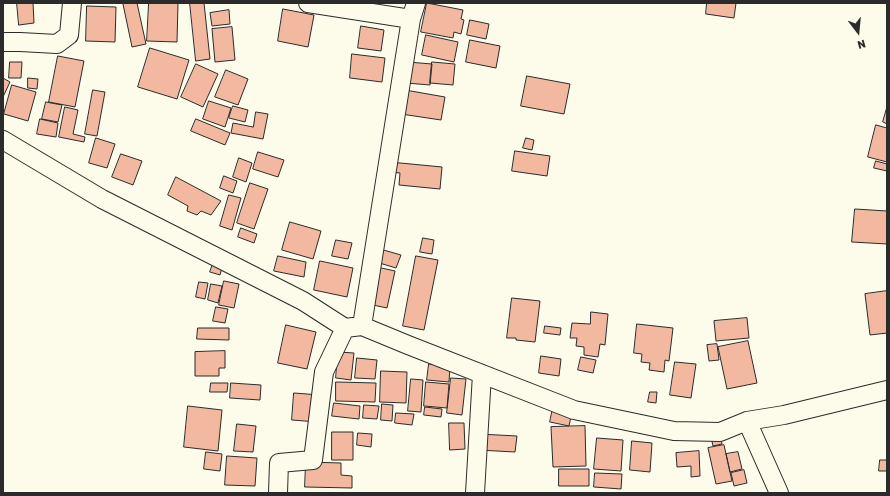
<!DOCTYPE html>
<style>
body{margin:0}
#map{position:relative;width:890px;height:496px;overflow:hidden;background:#fdfbea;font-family:Rubik,sans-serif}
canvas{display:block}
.frame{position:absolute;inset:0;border:4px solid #2b2b2b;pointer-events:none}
.north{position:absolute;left:838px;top:12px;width:40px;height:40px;-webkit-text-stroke:3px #fdfbea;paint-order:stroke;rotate:164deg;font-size:11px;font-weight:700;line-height:16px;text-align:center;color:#2b2b2b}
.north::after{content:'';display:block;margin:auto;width:14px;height:18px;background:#2b2b2b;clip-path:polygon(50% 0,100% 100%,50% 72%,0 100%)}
</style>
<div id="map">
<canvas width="890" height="496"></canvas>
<div class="frame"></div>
<div class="north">N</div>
</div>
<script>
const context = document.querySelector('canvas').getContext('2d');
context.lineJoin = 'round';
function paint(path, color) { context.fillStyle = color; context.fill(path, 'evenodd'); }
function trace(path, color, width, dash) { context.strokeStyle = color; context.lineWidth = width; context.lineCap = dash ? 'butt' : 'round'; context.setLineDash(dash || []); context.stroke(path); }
const building = new Path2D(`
 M 17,3 L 33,3 L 34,23 L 19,25 Z
 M 129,3 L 137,3 L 146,44 L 132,47 L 123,4 Z
 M 149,3 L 178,3 L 177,42 L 147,41 Z
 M 190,3 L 204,3 L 210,59 L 196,61 Z
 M 427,3 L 463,10 L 461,19 L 464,20 L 461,34 L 454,32 L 453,38 L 421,32 Z
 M 707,3 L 736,3 L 734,18 L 706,14 Z
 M 87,6 L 116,7 L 115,42 L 86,41 Z
 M 283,9 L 314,15 L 308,47 L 278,41 Z
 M 229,10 L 230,24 L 212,26 L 210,13 Z
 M 470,20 L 489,24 L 486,39 L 467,35 Z
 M 361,26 L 384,30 L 381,51 L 358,48 Z
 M 232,27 L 235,60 L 215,62 L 212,29 Z
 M 426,35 L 458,42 L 454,62 L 422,55 Z
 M 470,40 L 500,46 L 496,68 L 466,62 Z
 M 150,48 L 189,60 L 177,99 L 138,87 Z
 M 352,54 L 385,58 L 382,82 L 350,78 Z
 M 58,56 L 84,61 L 75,107 L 49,102 Z
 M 10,62 L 22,62 L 21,78 L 9,78 Z
 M 408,62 L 432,64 L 430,85 L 406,83 Z
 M 432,62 L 455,64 L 453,85 L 430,83 Z
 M 196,64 L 218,74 L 203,107 L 181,97 Z
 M 226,70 L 248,79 L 238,105 L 215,97 Z
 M 527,76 L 570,84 L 564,114 L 521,106 Z
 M 3,78 L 10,82 L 3,97 Z
 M 28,78 L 38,79 L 37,89 L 28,88 Z
 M 12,85 L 36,92 L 28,121 L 4,114 Z
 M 93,90 L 105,92 L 97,136 L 85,134 Z
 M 405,90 L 445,97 L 441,120 L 401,114 Z
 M 209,101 L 231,108 L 225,127 L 203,119 Z
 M 46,102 L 62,105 L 58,122 L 42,119 Z
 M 233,106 L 248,110 L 245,122 L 229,118 Z
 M 65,107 L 78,110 L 73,134 L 85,137 L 84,142 L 59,137 Z
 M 887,107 L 887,124 L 883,122 Z
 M 256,112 L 268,114 L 263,139 L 231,133 L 233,123 L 253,127 Z
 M 40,119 L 58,123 L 56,137 L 37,134 Z
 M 196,119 L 230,133 L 225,145 L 191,131 Z
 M 876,125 L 887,128 L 887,162 L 868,157 Z
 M 96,138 L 115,144 L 107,168 L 89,163 Z
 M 526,138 L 534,140 L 532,150 L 523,148 Z
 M 515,151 L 550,156 L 547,176 L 512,171 Z
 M 258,152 L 284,160 L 278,177 L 253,169 Z
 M 121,154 L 142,161 L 133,185 L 112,177 Z
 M 239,158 L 252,163 L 246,182 L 233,177 Z
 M 876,161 L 887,164 L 887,171 L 874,168 Z
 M 390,162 L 442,167 L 440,189 L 399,185 L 400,173 L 389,172 Z
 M 224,176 L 237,181 L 233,193 L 220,188 Z
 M 176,177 L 221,201 L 211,215 L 201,211 L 197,215 L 187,211 L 188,206 L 168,195 Z
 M 250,183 L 268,189 L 254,229 L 237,223 Z
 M 229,195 L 241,198 L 232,230 L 220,226 Z
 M 855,209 L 887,211 L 887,244 L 852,242 Z
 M 290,222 L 321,231 L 313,259 L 282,250 Z
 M 241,228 L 257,234 L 254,243 L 238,237 Z
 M 423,238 L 434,240 L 432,254 L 420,252 Z
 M 336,240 L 352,243 L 348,259 L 332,256 Z
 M 380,249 L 401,255 L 396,268 L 376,262 Z
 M 278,256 L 306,262 L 304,277 L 274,271 Z
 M 416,256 L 438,260 L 424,330 L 403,326 Z
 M 214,261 L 223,264 L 220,275 L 210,272 Z
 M 320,261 L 353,268 L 347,297 L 314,290 Z
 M 368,265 L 395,271 L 387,308 L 359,302 Z
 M 224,281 L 239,284 L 234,308 L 219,305 Z
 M 199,282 L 208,283 L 205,299 L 196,297 Z
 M 211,284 L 222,286 L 218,303 L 208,300 Z
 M 887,291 L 887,333 L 870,335 L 865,294 Z
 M 512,298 L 540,301 L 535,342 L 516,340 L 516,338 L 507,338 Z
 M 216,307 L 228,309 L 225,323 L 213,321 Z
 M 591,312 L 608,314 L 605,345 L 600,344 L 598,357 L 584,355 L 584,347 L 576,346 L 577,338 L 570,338 L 572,323 L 590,324 Z
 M 747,318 L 749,338 L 716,341 L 714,321 Z
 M 637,324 L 673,328 L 669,361 L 665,360 L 664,372 L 649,370 L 650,363 L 641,362 L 642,354 L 634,353 Z
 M 286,325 L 316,332 L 307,369 L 278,363 Z
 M 545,326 L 561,328 L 560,335 L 544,333 Z
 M 198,328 L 229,328 L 229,340 L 197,339 Z
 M 748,341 L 757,383 L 727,389 L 718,347 Z
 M 717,344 L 719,360 L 709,361 L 707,345 Z
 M 225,351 L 225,368 L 219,368 L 219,376 L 195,376 L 195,352 Z
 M 338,352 L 354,353 L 351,380 L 336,378 Z
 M 541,356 L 561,359 L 559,376 L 539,373 Z
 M 581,357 L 596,360 L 593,373 L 578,370 Z
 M 357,358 L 377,360 L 375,379 L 355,378 Z
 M 675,362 L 696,364 L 691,398 L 670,395 Z
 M 429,364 L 450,366 L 449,382 L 427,380 Z
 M 381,371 L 407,372 L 406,403 L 380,402 Z
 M 451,378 L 466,379 L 462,415 L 447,413 Z
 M 411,379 L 423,380 L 421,412 L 408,411 Z
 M 336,382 L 376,383 L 375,402 L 336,401 Z
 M 426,382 L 449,384 L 447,408 L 424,406 Z
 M 211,383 L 228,383 L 227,392 L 210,392 Z
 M 231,383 L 261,385 L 260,400 L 230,398 Z
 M 650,392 L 657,392 L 656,403 L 648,402 Z
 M 294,393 L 320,395 L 317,422 L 292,420 Z
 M 334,403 L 360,406 L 359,419 L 332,416 Z
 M 382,404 L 393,405 L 392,421 L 381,420 Z
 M 364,405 L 379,406 L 377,419 L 363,418 Z
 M 188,406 L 222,410 L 218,451 L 184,447 Z
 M 425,407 L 442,409 L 441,417 L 424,415 Z
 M 553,408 L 572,412 L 569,426 L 550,422 Z
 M 396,413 L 414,414 L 412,425 L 395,423 Z
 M 449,423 L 464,423 L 465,449 L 450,450 Z
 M 237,424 L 256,426 L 253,452 L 234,451 Z
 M 585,426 L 586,466 L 553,467 L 551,427 Z
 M 332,432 L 353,432 L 353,460 L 332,460 Z
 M 358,433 L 372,434 L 371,447 L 357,445 Z
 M 479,434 L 517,436 L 515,452 L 478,450 Z
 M 720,435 L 722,444 L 713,446 L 711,437 Z
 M 597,438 L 623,440 L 621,471 L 594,469 Z
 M 632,441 L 652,443 L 650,472 L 630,470 Z
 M 724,445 L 732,481 L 716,484 L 708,448 Z
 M 699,451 L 700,476 L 691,477 L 691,466 L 677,467 L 676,453 Z
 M 206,452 L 222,454 L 220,471 L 204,469 Z
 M 738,452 L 742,469 L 730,472 L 726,454 Z
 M 227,456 L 257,458 L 255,486 L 225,485 Z
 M 880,460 L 887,460 L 887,471 L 879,471 Z
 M 306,462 L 341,463 L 341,475 L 352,476 L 352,488 L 305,487 Z
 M 559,469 L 589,469 L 589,486 L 559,486 Z
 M 744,470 L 747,483 L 734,486 L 731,473 Z
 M 595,473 L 622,474 L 621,489 L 594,487 Z`);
paint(building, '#f2b8a0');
trace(building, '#2b2b2b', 1);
const minor = new Path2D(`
 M 308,3 L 411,19 L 416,3
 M 3,42 L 20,42 L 57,44 L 69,35 L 72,3
 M 3,140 L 102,199 L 303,301 L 345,328 L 362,326 L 408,345 L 574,410 L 674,431 L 720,432 L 747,421 L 784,415 L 887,390
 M 362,326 L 411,19
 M 747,421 L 779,493
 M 278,493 L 279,463 L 313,460 L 324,372 L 345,328
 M 475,493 L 482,374`);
trace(minor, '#2b2b2b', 20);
trace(minor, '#fdfbea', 18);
</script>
